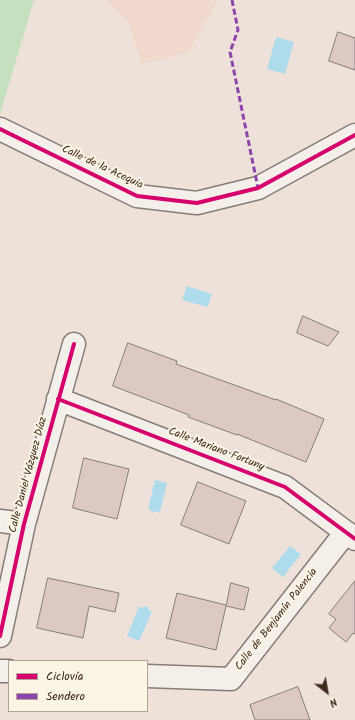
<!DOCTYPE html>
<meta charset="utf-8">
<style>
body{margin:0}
#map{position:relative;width:355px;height:720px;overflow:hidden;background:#eee1d9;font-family:Kalam,sans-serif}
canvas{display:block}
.legend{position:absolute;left:8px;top:660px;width:140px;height:52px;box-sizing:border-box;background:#fcf5e5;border:1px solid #afa495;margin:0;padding:5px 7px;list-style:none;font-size:12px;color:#3b2a1e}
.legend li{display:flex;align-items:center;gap:8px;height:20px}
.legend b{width:20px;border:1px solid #afa495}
.north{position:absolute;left:307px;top:672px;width:40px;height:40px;-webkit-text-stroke:3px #fcf5e5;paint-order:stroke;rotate:149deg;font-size:11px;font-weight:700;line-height:16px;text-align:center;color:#3b2a1e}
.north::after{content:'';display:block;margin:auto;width:14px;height:18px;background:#3b2a1e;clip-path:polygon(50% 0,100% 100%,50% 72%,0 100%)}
</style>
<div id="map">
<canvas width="355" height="720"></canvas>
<ul class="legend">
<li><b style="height:5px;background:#d6006c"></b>Ciclovía</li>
<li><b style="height:5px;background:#8e44ad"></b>Sendero</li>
</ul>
<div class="north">N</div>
</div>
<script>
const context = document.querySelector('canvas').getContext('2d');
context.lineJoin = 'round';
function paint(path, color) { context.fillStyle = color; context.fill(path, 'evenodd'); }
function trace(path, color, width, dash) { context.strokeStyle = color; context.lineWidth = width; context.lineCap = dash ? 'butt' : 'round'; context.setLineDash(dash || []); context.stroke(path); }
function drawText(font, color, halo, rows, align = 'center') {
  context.font = font + ' Kalam,sans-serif'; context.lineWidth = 4; context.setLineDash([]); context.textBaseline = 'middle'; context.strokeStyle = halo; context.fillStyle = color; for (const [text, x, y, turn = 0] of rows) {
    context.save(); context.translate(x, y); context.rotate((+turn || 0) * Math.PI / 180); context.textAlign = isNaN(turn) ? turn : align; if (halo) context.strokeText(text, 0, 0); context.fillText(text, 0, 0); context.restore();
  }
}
paint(new Path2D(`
 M 106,0 L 218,0 L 188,53 L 141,64 L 129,23 Z`), '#f0d8cd');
paint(new Path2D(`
 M 0,0 L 34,0 L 0,114 Z`), '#c5e0be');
paint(new Path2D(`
 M 276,37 L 294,42 L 285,74 L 267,69 Z
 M 187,286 L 212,294 L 208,307 L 182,300 Z
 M 155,480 L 167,483 L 160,512 L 156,511 L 152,513 L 151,510 L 148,509 Z
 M 290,546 L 301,554 L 283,577 L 272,568 Z
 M 139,606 L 142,608 L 145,606 L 148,607 L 149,611 L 152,612 L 139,641 L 127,636 Z`), '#afdced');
const building = new Path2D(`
 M 338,32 L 355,38 L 355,70 L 329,61 Z
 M 303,316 L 339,332 L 328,346 L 297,333 Z
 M 128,343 L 177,361 L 176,364 L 276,400 L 276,399 L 324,419 L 306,462 L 237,434 L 237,435 L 188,417 L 189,415 L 113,386 Z
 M 84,458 L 129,469 L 117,519 L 73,508 Z
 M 198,482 L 246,501 L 229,544 L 181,525 Z
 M 48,578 L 119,593 L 115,612 L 89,606 L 83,638 L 37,628 Z
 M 355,581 L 355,634 L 353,633 L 346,642 L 329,628 L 336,619 L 329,614 Z
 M 231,583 L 249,588 L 244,610 L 226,606 L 216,650 L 166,638 L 177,593 L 226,605 Z
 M 298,687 L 310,720 L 255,720 L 250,705 Z`);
paint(building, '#dbcac4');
trace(building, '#877d77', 1);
const minor = new Path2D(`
 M 0,129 L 137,196 L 197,203 L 258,188 L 355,135
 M 58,399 L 285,487 L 355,539
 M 0,521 L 24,524
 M 0,636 L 24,524 L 74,344
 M 0,671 L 9,671
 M 147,676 L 231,679 L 346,532`);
trace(minor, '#877d77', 25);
trace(minor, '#f4efe9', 22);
trace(new Path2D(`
 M 232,0 L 238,30 L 230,52 L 258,188`), '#8e44ad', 3, [6, 3]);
trace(new Path2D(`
 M 0,129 L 137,196 L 197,203 L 258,188 L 355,135
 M 58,399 L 285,487 L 355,539
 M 0,636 L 24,524 L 74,344`), '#d6006c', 4);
drawText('11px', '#3b2a1e', '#fcf5e5', [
 ["Calle de la Acequia",102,168,25],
 ["Calle Mariano Fortuny",216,450,21],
 ["Calle Daniel Vázquez Díaz",29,475,-75],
 ["Calle de Benjamín Palencia",277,620,-52]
]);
</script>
